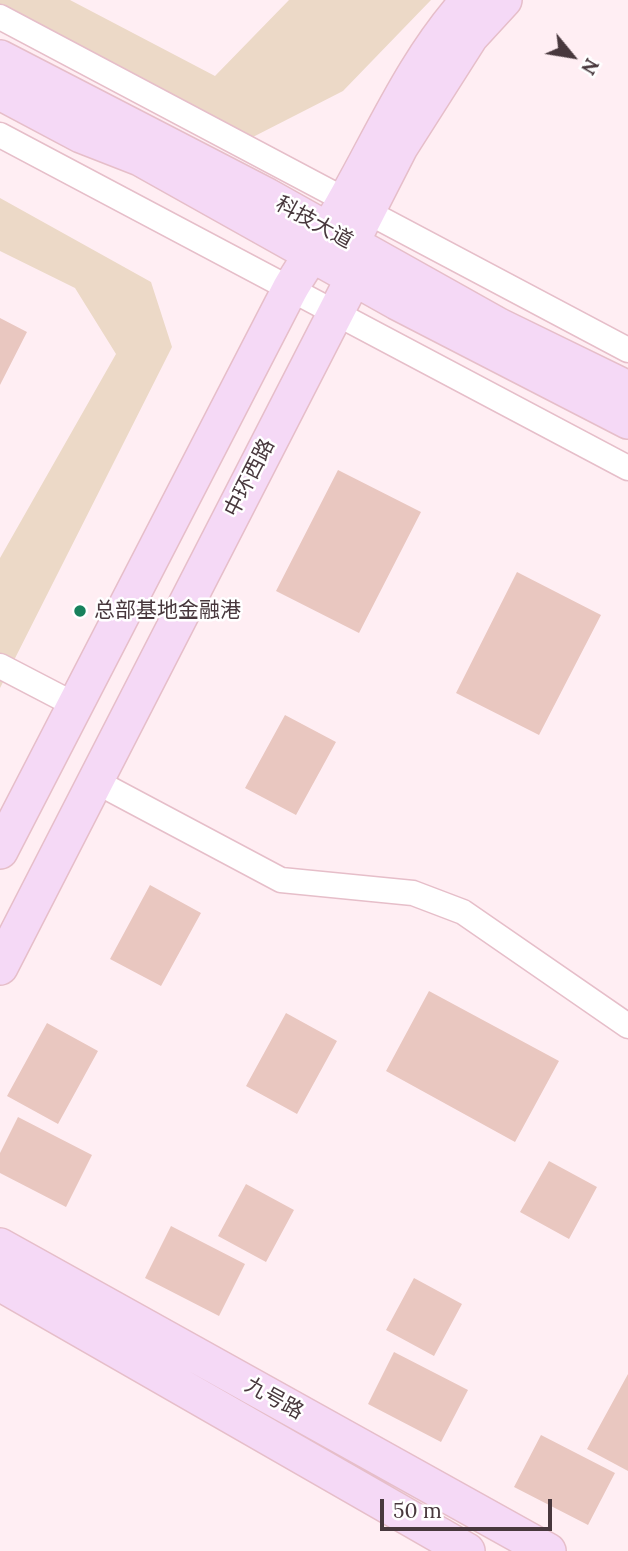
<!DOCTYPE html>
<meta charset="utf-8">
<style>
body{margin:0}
#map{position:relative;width:628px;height:1551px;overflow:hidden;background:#ffeef3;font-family:Lora,serif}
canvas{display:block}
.north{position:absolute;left:537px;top:21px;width:70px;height:70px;-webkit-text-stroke:5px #fff;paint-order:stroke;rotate:120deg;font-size:19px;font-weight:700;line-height:28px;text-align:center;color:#48383d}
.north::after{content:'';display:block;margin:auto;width:24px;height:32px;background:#48383d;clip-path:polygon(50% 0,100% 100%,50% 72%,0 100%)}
.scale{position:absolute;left:380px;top:1499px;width:172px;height:32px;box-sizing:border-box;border:4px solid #48383d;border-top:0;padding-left:9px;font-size:21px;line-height:24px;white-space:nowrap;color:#48383d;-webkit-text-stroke:5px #fff;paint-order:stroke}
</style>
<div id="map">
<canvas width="628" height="1551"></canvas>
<div class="north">N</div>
<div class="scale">50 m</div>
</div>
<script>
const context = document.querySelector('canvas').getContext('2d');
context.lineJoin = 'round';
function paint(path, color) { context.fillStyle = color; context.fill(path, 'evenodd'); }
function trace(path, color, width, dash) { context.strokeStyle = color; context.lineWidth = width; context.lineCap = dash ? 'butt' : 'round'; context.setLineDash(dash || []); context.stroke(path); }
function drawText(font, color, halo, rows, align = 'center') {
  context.font = font + ' Lora,"Noto Sans SC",serif'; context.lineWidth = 5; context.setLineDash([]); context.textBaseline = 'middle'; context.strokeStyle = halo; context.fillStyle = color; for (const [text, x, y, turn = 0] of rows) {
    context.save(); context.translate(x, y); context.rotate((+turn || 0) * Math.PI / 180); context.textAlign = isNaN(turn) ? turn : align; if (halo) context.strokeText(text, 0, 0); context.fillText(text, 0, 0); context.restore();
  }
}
paint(new Path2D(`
 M 0,0 L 70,0 L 215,76 L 289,0 L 431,0 L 343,91 L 249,139 L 0,4 Z
 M 0,198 L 151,282 L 172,347 L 0,688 L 0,558 L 116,354 L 75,288 L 0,251 Z`), '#ecd9c7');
paint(new Path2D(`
 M 0,318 L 27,332 L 0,385 Z
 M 338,470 L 421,512 L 359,633 L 276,591 Z
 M 517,572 L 601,615 L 539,735 L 456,693 Z
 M 285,715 L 336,742 L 296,815 L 245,788 Z
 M 150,885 L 201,913 L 161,986 L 110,959 Z
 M 429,991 L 559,1061 L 515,1142 L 386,1071 Z
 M 286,1013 L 337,1041 L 297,1114 L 246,1086 Z
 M 47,1023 L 98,1051 L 58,1124 L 7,1096 Z
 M 18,1117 L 92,1155 L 66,1207 L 0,1173 L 0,1153 Z
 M 549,1161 L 597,1187 L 569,1239 L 520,1212 Z
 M 246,1184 L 294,1210 L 266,1262 L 218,1236 Z
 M 171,1226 L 245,1264 L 219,1316 L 145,1278 Z
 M 414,1278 L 462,1304 L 434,1356 L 386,1330 Z
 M 394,1352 L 468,1390 L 441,1442 L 368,1404 Z
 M 628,1374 L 628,1471 L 587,1449 Z
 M 541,1435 L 615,1473 L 588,1525 L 514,1487 Z`), '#e9c7c0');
const street = new Path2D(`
 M 0,17 L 628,350
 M 0,135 L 628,468
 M 0,666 L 75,705
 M 95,781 L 281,880 L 413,893 L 463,912 L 628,1026`);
const secondary = new Path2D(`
 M 0,58 L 267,196 L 499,326 L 628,389
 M 0,92 L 81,135 L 140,158 L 397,302 L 628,421
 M 0,851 L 290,289 C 302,268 315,250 328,230 C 375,154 408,67 469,0
 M 0,967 L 354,277 L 351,243 L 400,147 L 470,37 L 504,0
 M 0,1246 L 548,1551
 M 0,1283 L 467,1551`);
trace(street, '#e6bec9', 27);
trace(secondary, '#e6bec9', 38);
trace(street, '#fff', 24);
trace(secondary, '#f5d9f6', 35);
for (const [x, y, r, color] of [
 [80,611,7,"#18815c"]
]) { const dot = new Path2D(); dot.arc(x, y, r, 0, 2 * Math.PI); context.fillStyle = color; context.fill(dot); trace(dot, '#fff', 2.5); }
drawText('21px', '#48383d', '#fff', [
 ["科技大道",314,223,29],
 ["中环西路",250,478,-63],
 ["九号路",274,1399,29]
]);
drawText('21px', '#48383d', '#fff', [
 ["总部基地金融港",94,611]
], 'left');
</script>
